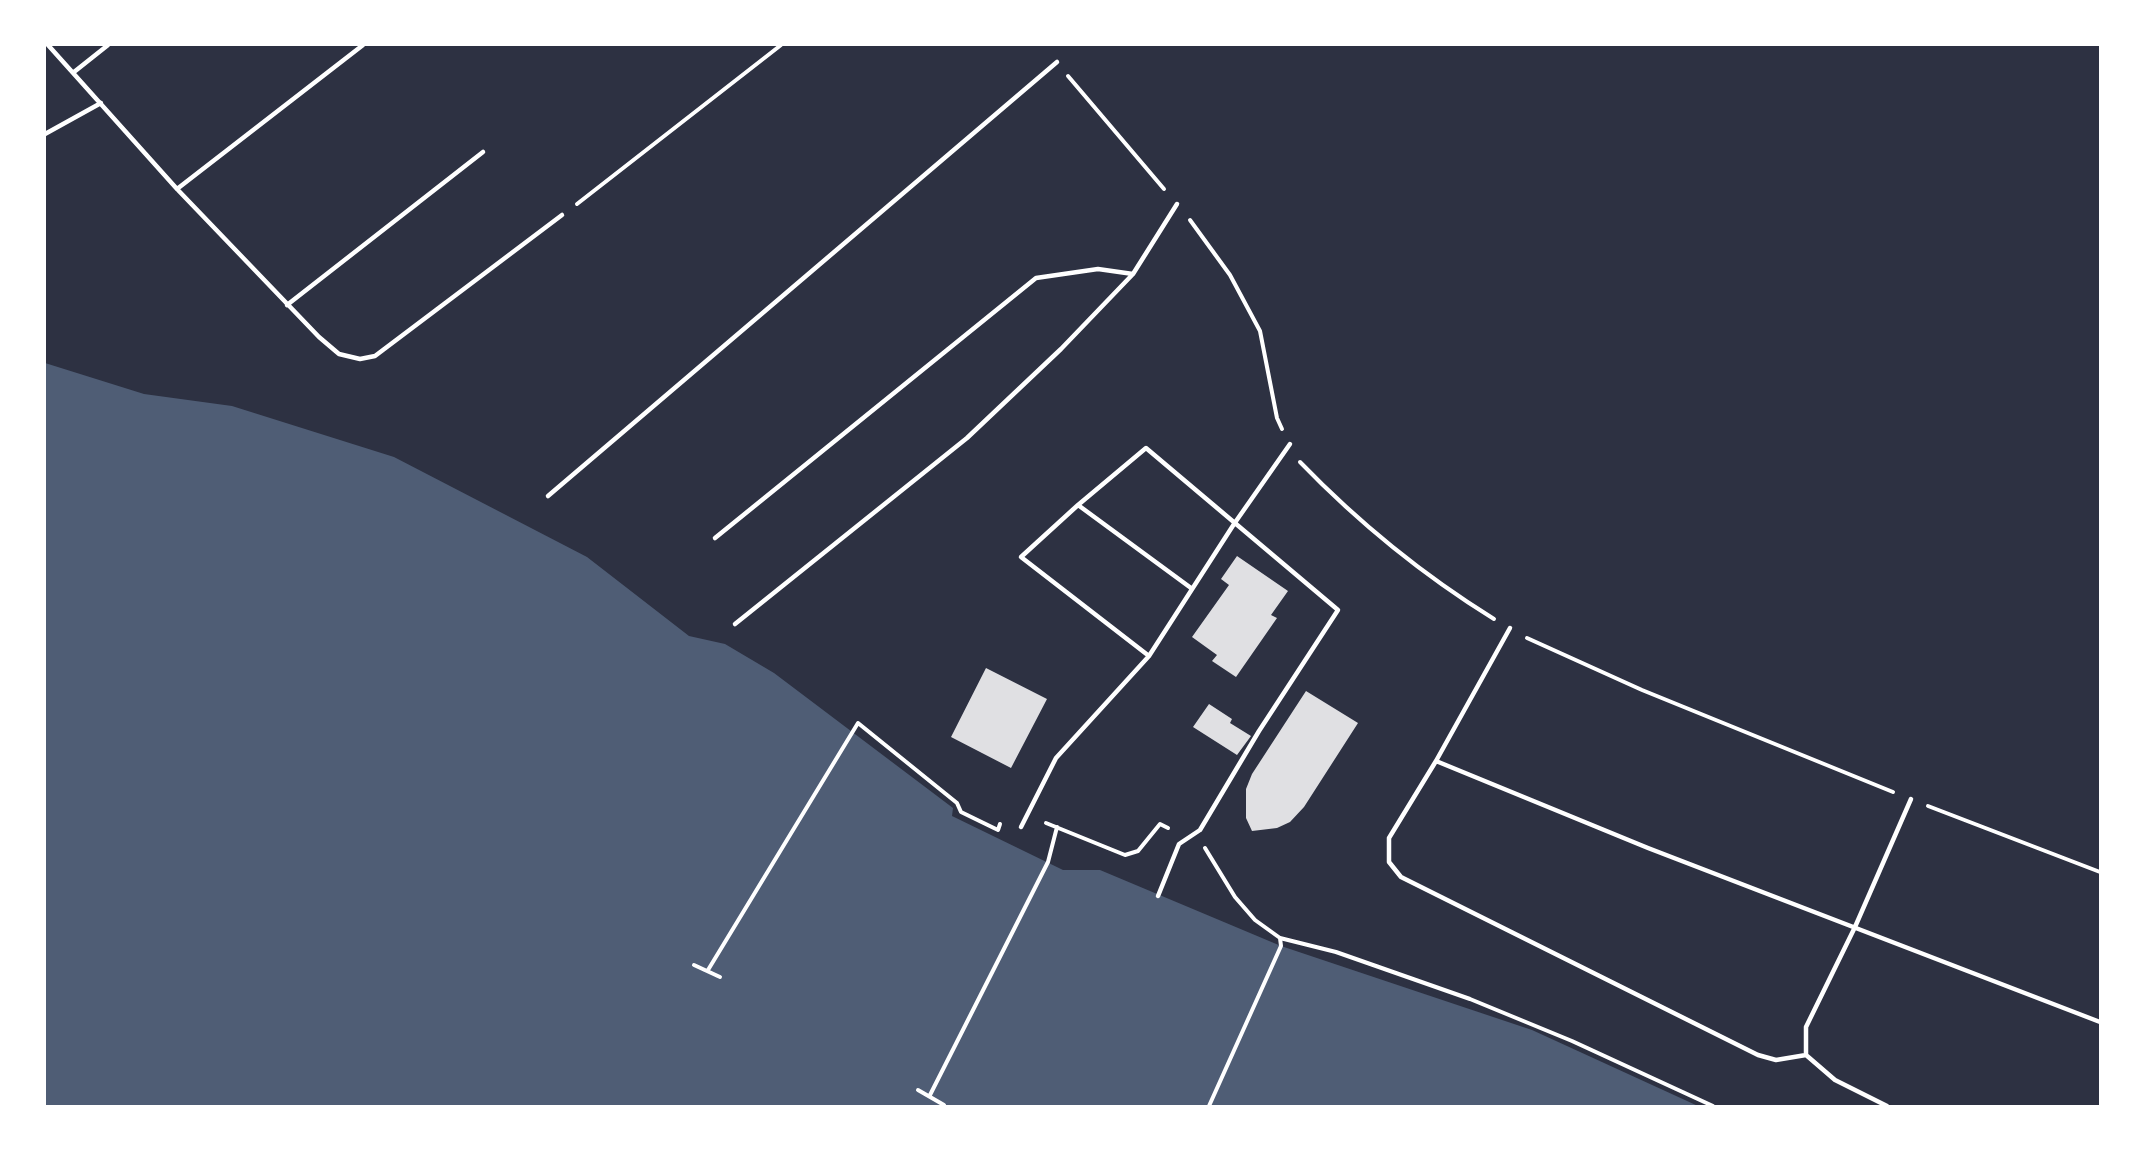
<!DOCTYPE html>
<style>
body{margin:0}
#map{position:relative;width:2145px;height:1151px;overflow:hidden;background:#2d3142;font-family:"PT Sans Narrow",sans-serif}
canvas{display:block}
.frame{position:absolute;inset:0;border:46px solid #fff;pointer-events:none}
</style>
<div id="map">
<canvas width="2145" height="1151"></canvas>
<div class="frame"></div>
</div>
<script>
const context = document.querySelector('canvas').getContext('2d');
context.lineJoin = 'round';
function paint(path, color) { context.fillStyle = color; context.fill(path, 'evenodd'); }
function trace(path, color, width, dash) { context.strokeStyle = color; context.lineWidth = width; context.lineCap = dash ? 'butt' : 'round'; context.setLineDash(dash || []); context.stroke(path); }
paint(new Path2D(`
 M 45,363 L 144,394 L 232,406 L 394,457 L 587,557 L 689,636 L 725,644 L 774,673 L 953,808 L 952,816 L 1063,870 L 1100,870 L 1281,946 L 1532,1030 L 1698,1106 L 45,1106 Z`), '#4f5d75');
paint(new Path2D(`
 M 1237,556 L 1288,591 L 1271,615 L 1277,618 L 1236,677 L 1212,661 L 1217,655 L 1192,637 L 1229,585 L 1221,579 Z
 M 986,668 L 1047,699 L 1011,768 L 951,737 Z
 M 1306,691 L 1358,723 L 1304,807 L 1290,822 L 1277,828 L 1252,831 L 1246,818 L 1246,789 L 1252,774 Z
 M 1209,704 L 1232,719 L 1230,723 L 1251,736 L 1237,755 L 1193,727 Z`), '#e0e0e3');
trace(new Path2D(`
 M 1068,76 L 1164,189
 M 577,204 L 781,45
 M 1190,220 L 1230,275 L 1260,331 L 1277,418 L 1282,429
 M 1300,462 C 1358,522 1423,575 1494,619
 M 1527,638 L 1642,690 L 1893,792
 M 1928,806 L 2100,872
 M 1046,823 L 1125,855 L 1138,851 L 1160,824 L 1168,828
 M 1205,848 L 1235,897 L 1255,920 L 1280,938 L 1336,952 L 1470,999 L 1572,1041 L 1713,1106
 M 694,965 L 720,977
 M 708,970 L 858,723 L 957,803 L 961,812 L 998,830 L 1000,824
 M 918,1090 L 944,1105
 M 930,1095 L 1048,862 L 1057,827
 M 1209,1106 L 1281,946 L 1280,938`), '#fff', 4);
trace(new Path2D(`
 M 48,45 L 177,189 L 319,337 L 339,354 L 360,359 L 375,356 L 562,215
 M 74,72 L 108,45
 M 45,134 L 101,103
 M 177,189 L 363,45
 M 287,305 L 483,152
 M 548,496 L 1057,62
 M 1078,505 L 1191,588
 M 715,538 L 1036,278 L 1098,269 L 1133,274
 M 735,624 L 967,438 L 1061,349 L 1133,274 L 1177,204
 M 1510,628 L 1436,761 L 1389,838 L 1389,862 L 1401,877 L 1758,1055 L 1776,1060 L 1806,1055
 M 1149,656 L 1021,557 L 1078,505 L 1146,448 L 1338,610 L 1259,731 L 1200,830 L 1179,844 L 1158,896
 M 1436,761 L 1648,848 L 2100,1022
 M 1021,827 L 1056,758 L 1149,656 L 1234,524 L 1290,444
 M 1887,1106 L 1835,1080 L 1806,1055 L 1806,1027 L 1855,927 L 1911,799`), '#fff', 4.5);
</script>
